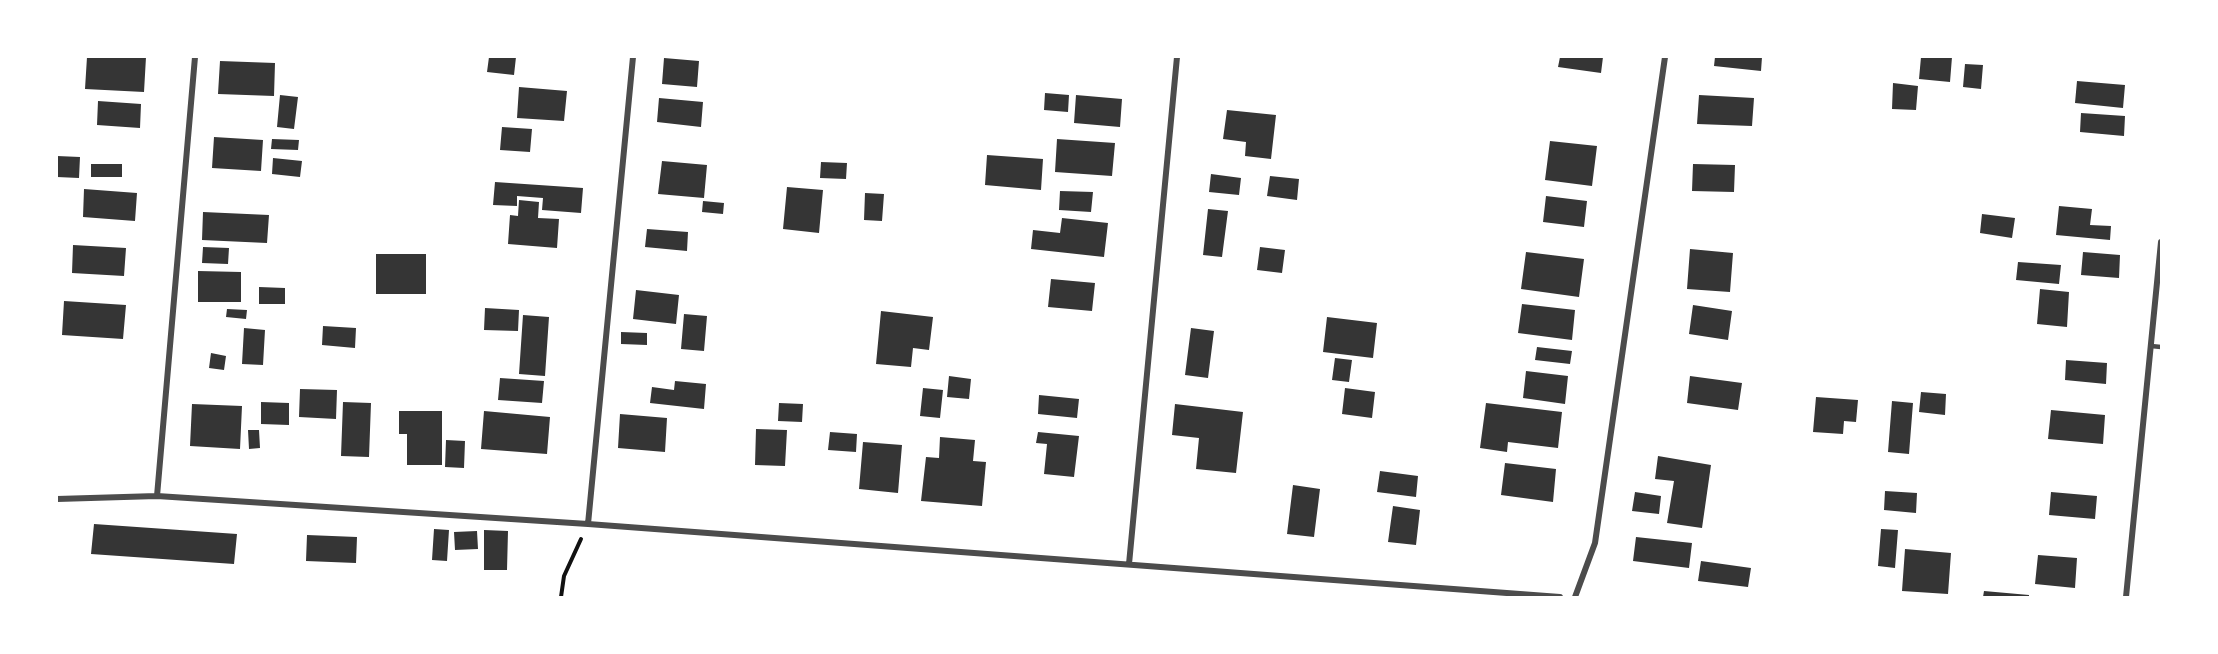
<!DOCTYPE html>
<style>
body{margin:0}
#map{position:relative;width:2218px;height:654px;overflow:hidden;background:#fff;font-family:"Fira Sans Condensed",sans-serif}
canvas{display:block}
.frame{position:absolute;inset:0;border:58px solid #fff;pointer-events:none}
</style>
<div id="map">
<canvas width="2218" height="654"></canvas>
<div class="frame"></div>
</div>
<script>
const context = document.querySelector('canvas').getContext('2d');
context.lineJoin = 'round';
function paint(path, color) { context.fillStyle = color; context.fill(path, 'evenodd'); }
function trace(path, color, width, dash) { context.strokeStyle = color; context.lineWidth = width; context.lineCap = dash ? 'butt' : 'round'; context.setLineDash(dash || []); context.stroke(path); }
paint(new Path2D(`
 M 87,57 L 146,57 L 144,92 L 85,89 Z
 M 489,57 L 516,57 L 514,75 L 487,72 Z
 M 1560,57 L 1603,57 L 1601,73 L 1558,67 Z
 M 1715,57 L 1762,57 L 1761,71 L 1714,66 Z
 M 1921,57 L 1952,57 L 1950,82 L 1919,79 Z
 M 664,58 L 699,61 L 697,87 L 662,84 Z
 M 220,61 L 275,63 L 274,96 L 218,94 Z
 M 1965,64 L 1983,65 L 1981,89 L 1963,87 Z
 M 2077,81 L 2125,85 L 2123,108 L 2075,103 Z
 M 1893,83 L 1918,86 L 1916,110 L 1892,109 Z
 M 519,87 L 567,91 L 564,121 L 517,118 Z
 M 1045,93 L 1069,95 L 1068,112 L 1044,110 Z
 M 280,95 L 298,97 L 294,129 L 277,127 Z
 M 1076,95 L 1122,99 L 1120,127 L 1074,123 Z
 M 1699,95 L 1754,98 L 1752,126 L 1697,124 Z
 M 659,98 L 703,102 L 701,127 L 657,122 Z
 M 98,101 L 141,104 L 140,128 L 97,125 Z
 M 1227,110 L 1276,115 L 1271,159 L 1245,156 L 1246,142 L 1223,139 Z
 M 2081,113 L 2125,116 L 2124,136 L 2080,132 Z
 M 502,127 L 532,129 L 530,152 L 500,150 Z
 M 214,137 L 263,140 L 261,171 L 212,168 Z
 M 272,139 L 299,140 L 298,150 L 271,149 Z
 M 1057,139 L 1115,143 L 1112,176 L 1055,172 Z
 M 1550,141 L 1597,146 L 1592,186 L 1545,180 Z
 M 987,155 L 1043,159 L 1041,190 L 985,185 Z
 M 57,156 L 80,157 L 79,178 L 57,177 Z
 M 273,158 L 302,161 L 300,177 L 272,174 Z
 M 662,161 L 707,165 L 704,198 L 658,194 Z
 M 821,162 L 847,163 L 846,179 L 820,178 Z
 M 91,164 L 122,164 L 122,177 L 91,177 Z
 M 1693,164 L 1735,165 L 1734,192 L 1692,191 Z
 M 1211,174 L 1241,178 L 1239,195 L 1209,192 Z
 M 1270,176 L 1299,179 L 1297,200 L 1267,196 Z
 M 495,182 L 583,188 L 581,213 L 542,210 L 543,198 L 517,196 L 517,206 L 493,205 Z
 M 787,187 L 823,190 L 819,233 L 783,229 Z
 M 84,189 L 137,193 L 135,221 L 83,217 Z
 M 1060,191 L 1093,192 L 1091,212 L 1059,210 Z
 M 865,193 L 884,194 L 882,221 L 864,220 Z
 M 1546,196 L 1587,201 L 1584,227 L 1543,222 Z
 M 519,200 L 539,202 L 538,218 L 559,219 L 557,248 L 508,244 L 510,215 L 518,216 Z
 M 703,201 L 724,203 L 723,214 L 702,212 Z
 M 2059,206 L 2092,209 L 2090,225 L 2111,226 L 2110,240 L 2056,235 Z
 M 1208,209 L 1228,211 L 1222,257 L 1203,255 Z
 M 203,212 L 269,215 L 267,243 L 202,240 Z
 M 1982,214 L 2015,218 L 2012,238 L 1980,233 Z
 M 1062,218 L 1108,223 L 1104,257 L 1031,249 L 1033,230 L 1060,233 Z
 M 647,229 L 688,232 L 687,251 L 645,247 Z
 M 73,245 L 126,248 L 124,276 L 72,273 Z
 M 203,247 L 229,248 L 228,264 L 202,263 Z
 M 1260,247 L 1285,250 L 1282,273 L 1257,270 Z
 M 1690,249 L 1733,253 L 1730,292 L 1687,289 Z
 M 1526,252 L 1584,259 L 1579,297 L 1521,289 Z
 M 2083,252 L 2120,255 L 2119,278 L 2081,275 Z
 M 376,254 L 426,254 L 426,294 L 376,294 Z
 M 2018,262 L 2061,265 L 2059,284 L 2016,280 Z
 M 198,271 L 241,272 L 241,302 L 198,302 Z
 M 1051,279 L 1095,283 L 1092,311 L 1048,307 Z
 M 259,287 L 285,288 L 285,304 L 259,304 Z
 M 2040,289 L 2069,292 L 2067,327 L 2037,324 Z
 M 636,290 L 679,295 L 676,324 L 633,319 Z
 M 64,301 L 126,305 L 123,339 L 62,335 Z
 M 1522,304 L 1575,310 L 1572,340 L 1518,333 Z
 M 1693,305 L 1732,311 L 1728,340 L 1689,334 Z
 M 485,308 L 519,310 L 518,331 L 484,330 Z
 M 227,309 L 247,310 L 246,319 L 226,317 Z
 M 881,311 L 933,317 L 929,350 L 913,348 L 911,367 L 876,364 Z
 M 684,314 L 707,316 L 704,351 L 681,349 Z
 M 523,315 L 549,317 L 545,376 L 519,374 Z
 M 1327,317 L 1377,323 L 1373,358 L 1323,352 Z
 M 323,326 L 356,328 L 355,348 L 322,345 Z
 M 244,328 L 265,330 L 263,365 L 242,364 Z
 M 1191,328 L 1214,331 L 1208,378 L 1185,375 Z
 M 621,332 L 647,333 L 647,345 L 621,344 Z
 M 1537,347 L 1572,351 L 1570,364 L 1535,360 Z
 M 211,353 L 226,356 L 224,370 L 209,368 Z
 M 1335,358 L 1352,360 L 1349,382 L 1332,380 Z
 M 2066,360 L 2107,363 L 2106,384 L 2065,380 Z
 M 1526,371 L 1568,376 L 1565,404 L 1523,398 Z
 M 949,376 L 971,379 L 969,399 L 947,397 Z
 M 1690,376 L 1742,383 L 1738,410 L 1687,403 Z
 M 500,378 L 544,381 L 542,403 L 498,400 Z
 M 675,381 L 706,384 L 704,409 L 650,403 L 652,387 L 674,390 Z
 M 923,388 L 943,390 L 940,418 L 920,416 Z
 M 1345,388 L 1375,392 L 1372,418 L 1342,414 Z
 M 300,389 L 337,390 L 336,419 L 299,417 Z
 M 1921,392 L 1946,394 L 1945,415 L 1919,412 Z
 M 1039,395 L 1079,399 L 1077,418 L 1038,414 Z
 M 1816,397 L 1858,400 L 1856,422 L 1844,421 L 1843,434 L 1813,432 Z
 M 1892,401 L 1913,403 L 1909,454 L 1888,452 Z
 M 261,402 L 289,403 L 289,425 L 261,424 Z
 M 343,402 L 371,403 L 369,457 L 341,456 Z
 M 779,403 L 803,404 L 802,422 L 778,421 Z
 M 1486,403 L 1562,412 L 1558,448 L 1508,442 L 1507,452 L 1480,448 Z
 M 192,404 L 242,406 L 240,449 L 190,446 Z
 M 1175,404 L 1243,412 L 1236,473 L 1196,469 L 1199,438 L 1172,435 Z
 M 2051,410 L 2105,415 L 2103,444 L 2048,439 Z
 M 399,411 L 442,411 L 442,465 L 407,465 L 407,434 L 399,434 Z
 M 484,411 L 550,417 L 547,454 L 481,449 Z
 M 620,414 L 667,418 L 665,452 L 618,448 Z
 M 756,429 L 787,430 L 785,466 L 755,465 Z
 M 248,430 L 259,430 L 260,448 L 249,449 Z
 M 830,432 L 857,434 L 856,452 L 828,450 Z
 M 1038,432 L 1079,436 L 1074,477 L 1044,474 L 1047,444 L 1036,443 Z
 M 940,437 L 975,440 L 973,461 L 986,462 L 982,506 L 921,501 L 926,457 L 939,458 Z
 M 446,440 L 465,441 L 464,468 L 445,467 Z
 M 863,442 L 902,445 L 898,493 L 859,489 Z
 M 1658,456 L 1711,465 L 1702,528 L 1667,523 L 1674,481 L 1655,479 Z
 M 1505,463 L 1556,469 L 1553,502 L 1501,495 Z
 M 1380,471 L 1418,476 L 1416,497 L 1377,492 Z
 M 1293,485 L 1320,489 L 1314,537 L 1287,534 Z
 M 1885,491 L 1917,493 L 1916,513 L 1884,510 Z
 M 1635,492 L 1661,496 L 1659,514 L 1632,511 Z
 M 2051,492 L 2097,496 L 2095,519 L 2049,515 Z
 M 1393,506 L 1420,510 L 1416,545 L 1388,542 Z
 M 94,524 L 237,534 L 234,564 L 91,554 Z
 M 434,529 L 449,530 L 447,561 L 432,560 Z
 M 1881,529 L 1898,530 L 1895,568 L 1878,566 Z
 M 484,530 L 508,531 L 507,570 L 484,570 Z
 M 477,531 L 478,549 L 455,550 L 454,532 Z
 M 307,535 L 357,537 L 356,563 L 306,561 Z
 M 1636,537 L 1692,543 L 1689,568 L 1633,561 Z
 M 1905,549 L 1951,553 L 1948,594 L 1902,591 Z
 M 2038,555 L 2077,558 L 2075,588 L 2035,584 Z
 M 1701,561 L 1751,568 L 1748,587 L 1698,581 Z
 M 1984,591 L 2029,595 L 2029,597 L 1983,597 Z`), '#353535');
trace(new Path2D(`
 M 561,597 L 564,576 L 581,539`), '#111', 4);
trace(new Path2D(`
 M 2151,346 L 2161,347`), '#4c4c4c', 4.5);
trace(new Path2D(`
 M 157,496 L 195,57
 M 57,499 L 157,496 L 588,524 L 1560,597
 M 588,524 L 633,57
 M 1129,564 L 1177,57
 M 1575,597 L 1595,543 L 1665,57
 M 2126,597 L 2161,242`), '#4c4c4c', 6);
</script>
